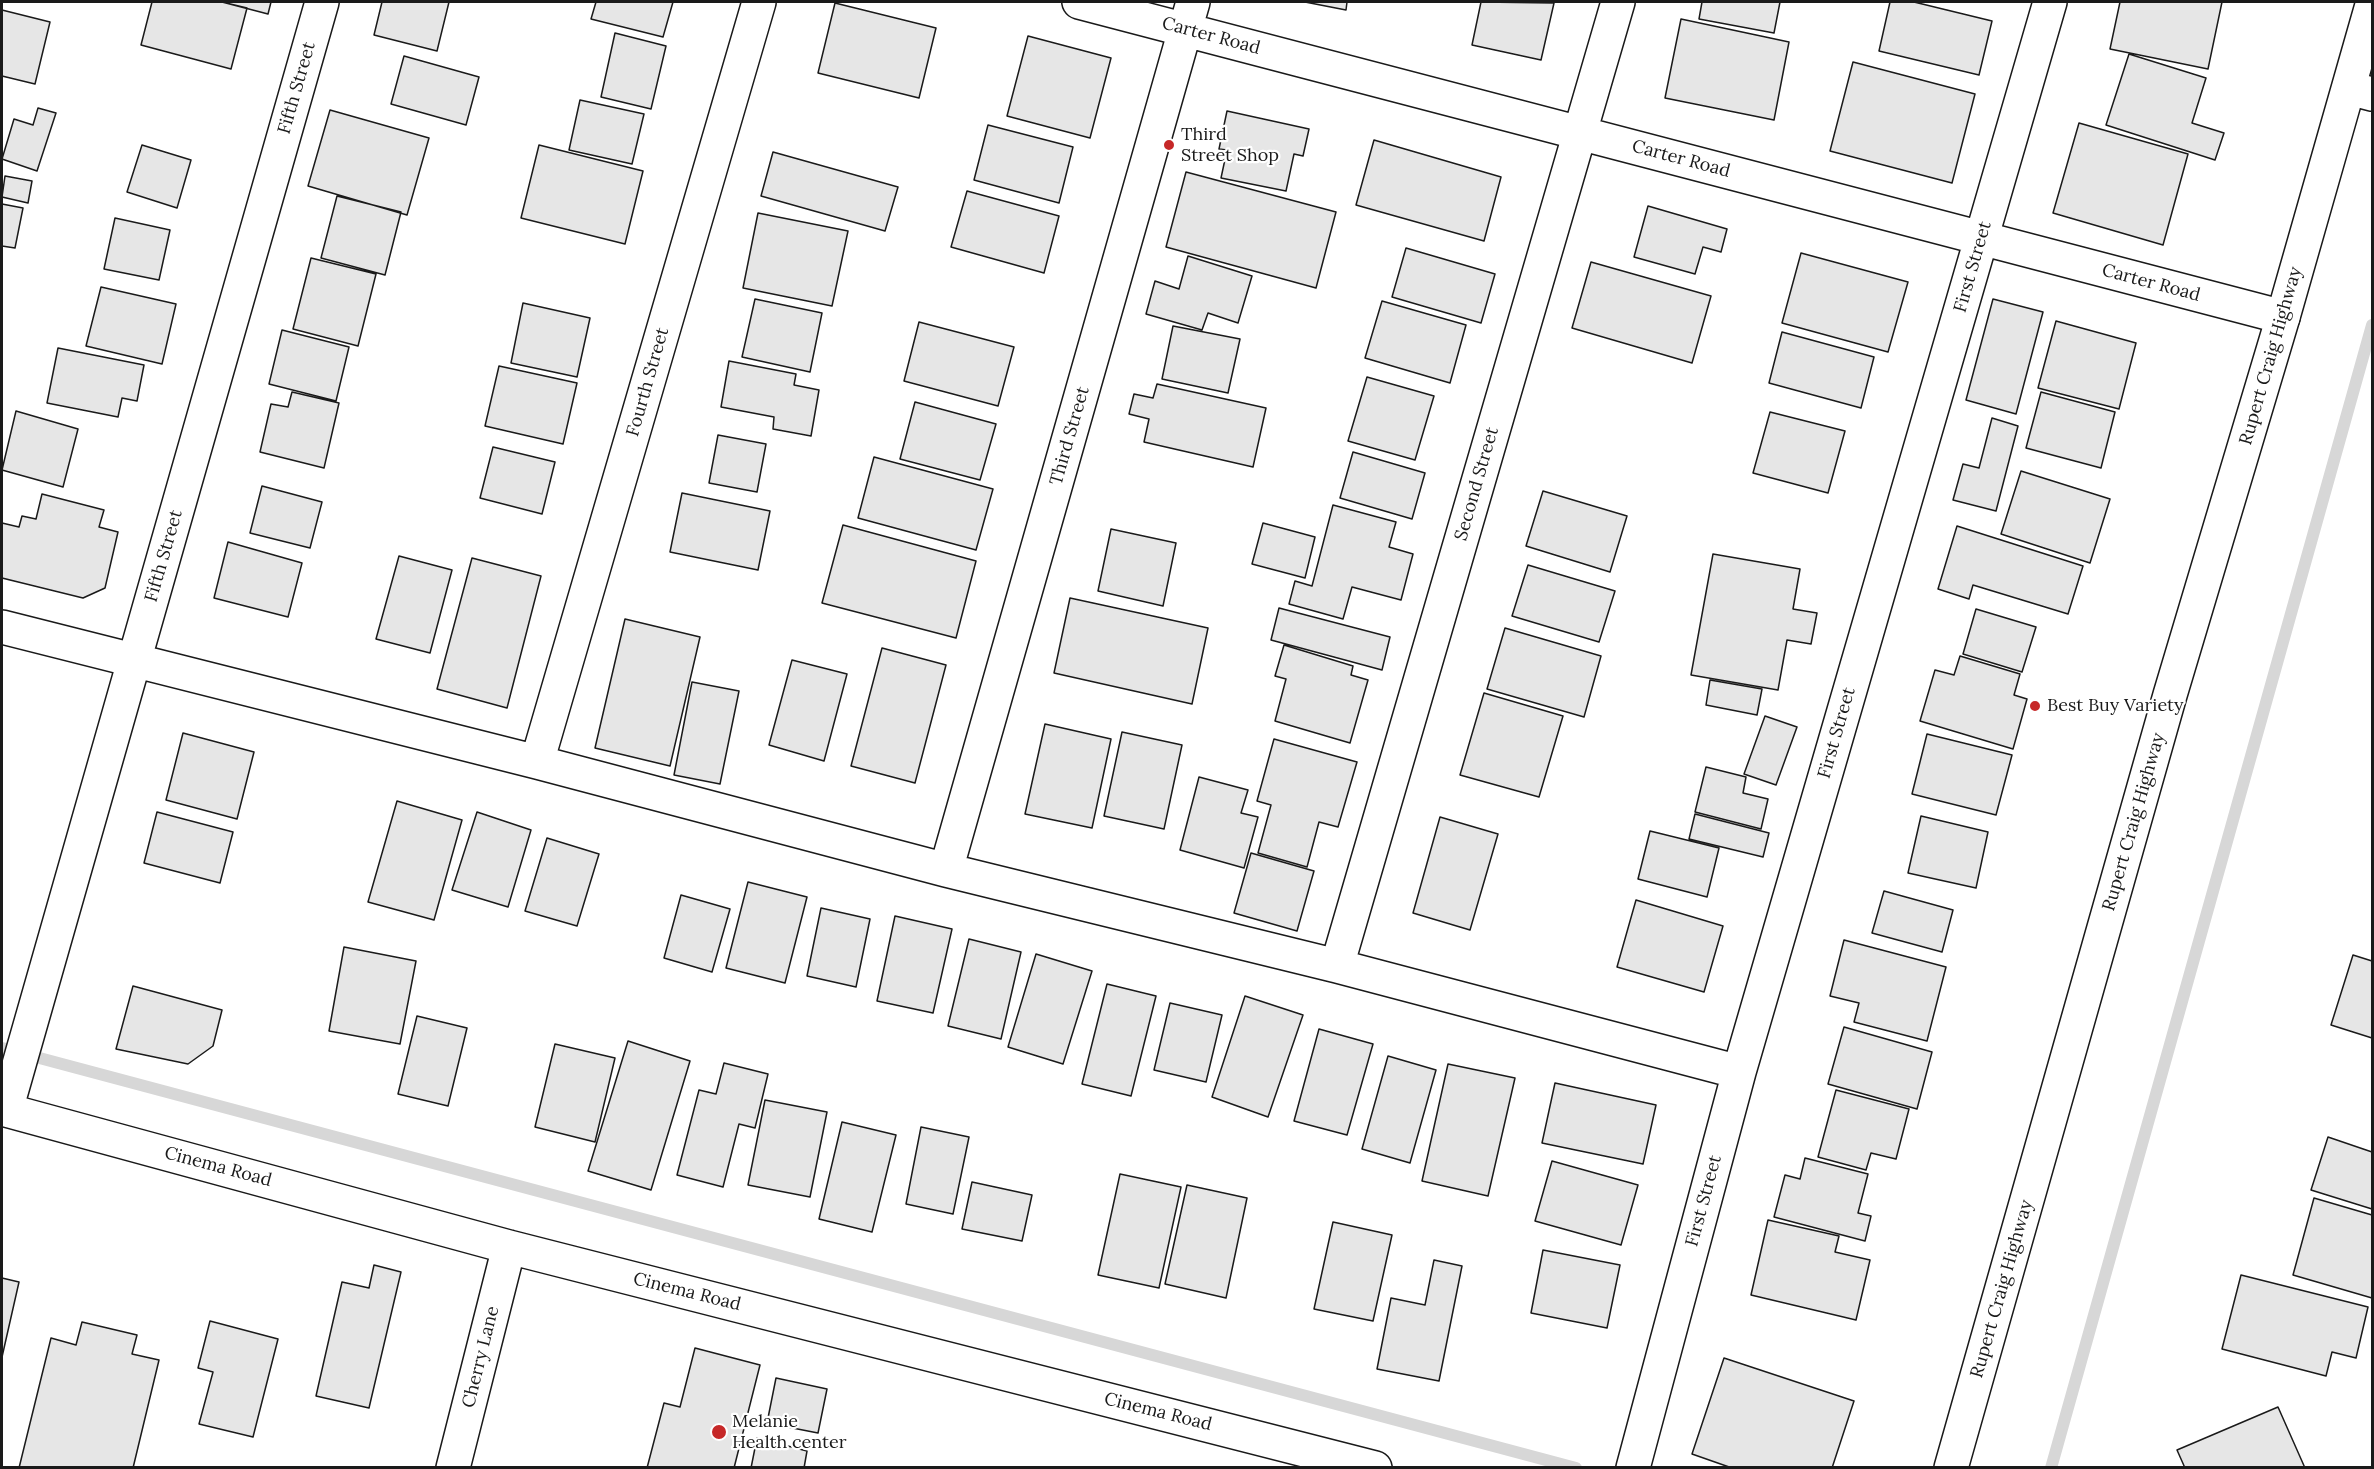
<!DOCTYPE html>
<style>
body{margin:0}
#map{position:relative;width:2374px;height:1469px;overflow:hidden;background:#fff;font-family:Lora,serif}
canvas{display:block}
.frame{position:absolute;inset:0;border:3px solid #1a1a1a;pointer-events:none}
</style>
<div id="map">
<canvas width="2374" height="1469"></canvas>
<div class="frame"></div>
</div>
<script>
const context = document.querySelector('canvas').getContext('2d');
context.lineJoin = 'round';
function trace(path, color, width, dash) { context.strokeStyle = color; context.lineWidth = width; context.lineCap = dash ? 'butt' : 'round'; context.setLineDash(dash || []); context.stroke(path); }
function paint(path, color) { context.fillStyle = color; context.fill(path, 'evenodd'); }
function drawText(font, color, halo, rows, align = 'center') {
  context.font = font + ' Lora,serif'; context.lineWidth = 4.5; context.setLineDash([]); context.textBaseline = 'middle'; context.strokeStyle = halo; context.fillStyle = color; for (const [text, x, y, turn = 0] of rows) {
    context.save(); context.translate(x, y); context.rotate((+turn || 0) * Math.PI / 180); context.textAlign = isNaN(turn) ? turn : align; if (halo) context.strokeText(text, 0, 0); context.fillText(text, 0, 0); context.restore();
  }
}
trace(new Path2D(`
 M 2,1048 L 1576,1468
 M 2051,1468 L 2372,325`), '#d7d7d7', 12);
const building = new Path2D(`
 M 152,2 L 222,2 L 247,8 L 231,69 L 141,45 Z
 M 222,2 L 271,2 L 268,14 Z
 M 382,2 L 449,2 L 437,51 L 374,35 Z
 M 596,2 L 673,2 L 663,37 L 591,19 Z
 M 1305,2 L 1347,2 L 1346,10 Z
 M 1481,2 L 1554,3 L 1541,60 L 1472,45 Z
 M 1702,2 L 1780,2 L 1774,33 L 1699,19 Z
 M 1890,2 L 1914,2 L 1992,21 L 1979,75 L 1879,51 Z
 M 2120,2 L 2222,2 L 2208,69 L 2110,49 Z
 M 835,3 L 936,28 L 919,98 L 818,73 Z
 M 2,10 L 50,22 L 35,84 L 2,76 Z
 M 1681,19 L 1789,42 L 1774,120 L 1665,98 Z
 M 615,33 L 666,46 L 651,109 L 601,97 Z
 M 1028,36 L 1111,58 L 1090,138 L 1007,116 Z
 M 2129,54 L 2206,78 L 2192,123 L 2224,133 L 2215,160 L 2106,125 Z
 M 404,56 L 479,77 L 466,125 L 391,104 Z
 M 1853,62 L 1975,94 L 1952,183 L 1830,151 Z
 M 580,100 L 644,114 L 632,164 L 569,150 Z
 M 38,108 L 56,113 L 37,171 L 2,159 L 14,119 L 33,125 Z
 M 330,110 L 429,138 L 407,215 L 308,186 Z
 M 1227,111 L 1309,129 L 1303,156 L 1294,154 L 1286,191 L 1221,178 L 1227,150 L 1219,149 Z
 M 2079,123 L 2188,154 L 2163,245 L 2053,213 Z
 M 988,125 L 1073,147 L 1059,203 L 974,180 Z
 M 1374,140 L 1501,177 L 1484,241 L 1356,205 Z
 M 142,145 L 191,160 L 177,208 L 127,192 Z
 M 539,145 L 643,171 L 625,244 L 521,218 Z
 M 773,152 L 898,187 L 885,231 L 761,196 Z
 M 1186,172 L 1336,212 L 1316,288 L 1166,247 Z
 M 5,176 L 32,181 L 28,203 L 2,197 Z
 M 967,191 L 1059,216 L 1044,273 L 951,247 Z
 M 337,196 L 401,212 L 385,275 L 321,258 Z
 M 2,204 L 23,208 L 15,248 L 2,246 Z
 M 1648,206 L 1727,229 L 1721,252 L 1703,247 L 1695,274 L 1634,257 Z
 M 758,213 L 848,231 L 832,306 L 743,288 Z
 M 115,218 L 170,230 L 159,280 L 104,269 Z
 M 1406,248 L 1495,274 L 1481,323 L 1392,297 Z
 M 1801,253 L 1908,282 L 1888,352 L 1782,323 Z
 M 1188,256 L 1252,276 L 1238,323 L 1208,313 L 1202,330 L 1146,314 L 1155,281 L 1179,289 Z
 M 311,258 L 376,274 L 358,346 L 293,329 Z
 M 1591,262 L 1711,296 L 1692,363 L 1572,328 Z
 M 101,287 L 176,304 L 162,364 L 86,346 Z
 M 755,299 L 822,313 L 810,372 L 742,357 Z
 M 1993,299 L 2043,312 L 2016,414 L 1966,400 Z
 M 1382,301 L 1466,325 L 1450,383 L 1365,358 Z
 M 523,303 L 590,318 L 577,377 L 511,363 Z
 M 2056,321 L 2136,343 L 2119,409 L 2038,388 Z
 M 919,322 L 1014,347 L 998,406 L 904,381 Z
 M 1173,326 L 1240,339 L 1228,393 L 1162,379 Z
 M 282,330 L 349,347 L 336,401 L 269,384 Z
 M 1782,332 L 1874,357 L 1861,408 L 1769,383 Z
 M 58,348 L 144,365 L 137,401 L 122,398 L 118,417 L 47,403 Z
 M 729,361 L 796,374 L 794,385 L 819,390 L 811,436 L 773,429 L 774,417 L 721,407 Z
 M 499,366 L 577,383 L 563,444 L 485,426 Z
 M 1367,377 L 1434,396 L 1415,460 L 1348,441 Z
 M 1157,384 L 1266,408 L 1253,467 L 1144,442 L 1149,419 L 1129,414 L 1134,394 L 1153,398 Z
 M 292,392 L 339,403 L 324,468 L 260,452 L 271,404 L 288,407 Z
 M 2041,392 L 2115,412 L 2101,468 L 2026,448 Z
 M 915,402 L 996,424 L 980,480 L 900,459 Z
 M 16,411 L 78,429 L 63,487 L 2,470 Z
 M 1770,412 L 1845,431 L 1828,493 L 1753,473 Z
 M 1992,418 L 2018,426 L 1996,511 L 1953,500 L 1963,464 L 1979,468 Z
 M 718,435 L 766,444 L 757,492 L 709,483 Z
 M 493,447 L 555,462 L 542,514 L 480,498 Z
 M 1353,452 L 1425,473 L 1412,519 L 1340,498 Z
 M 874,457 L 993,489 L 976,550 L 858,518 Z
 M 2021,471 L 2110,499 L 2090,563 L 2001,534 Z
 M 262,486 L 322,502 L 310,548 L 250,533 Z
 M 1543,491 L 1627,516 L 1610,572 L 1526,546 Z
 M 682,493 L 770,511 L 758,570 L 670,552 Z
 M 42,494 L 104,510 L 99,527 L 118,532 L 105,588 L 83,598 L 2,578 L 2,523 L 19,527 L 22,516 L 36,519 Z
 M 1333,505 L 1396,522 L 1389,547 L 1413,554 L 1401,600 L 1352,587 L 1343,619 L 1289,604 L 1295,581 L 1312,586 Z
 M 1263,523 L 1315,537 L 1305,578 L 1252,564 Z
 M 843,525 L 976,561 L 956,638 L 822,603 Z
 M 1957,526 L 2083,566 L 2068,614 L 1973,585 L 1969,599 L 1938,589 Z
 M 1111,529 L 1176,543 L 1163,606 L 1098,591 Z
 M 228,542 L 302,563 L 288,617 L 214,598 Z
 M 1713,554 L 1800,569 L 1793,609 L 1817,613 L 1811,644 L 1787,640 L 1778,690 L 1691,675 Z
 M 399,556 L 452,570 L 430,653 L 376,639 Z
 M 472,558 L 541,576 L 507,708 L 437,689 Z
 M 1528,565 L 1615,591 L 1599,642 L 1512,616 Z
 M 1070,598 L 1208,628 L 1192,704 L 1054,673 Z
 M 1279,608 L 1390,637 L 1382,670 L 1271,640 Z
 M 1976,609 L 2036,627 L 2022,672 L 1963,654 Z
 M 625,619 L 700,637 L 670,766 L 595,748 Z
 M 1505,628 L 1601,656 L 1584,717 L 1487,689 Z
 M 1284,645 L 1353,666 L 1351,675 L 1368,680 L 1350,743 L 1275,721 L 1286,679 L 1275,676 Z
 M 882,648 L 946,665 L 915,783 L 851,766 Z
 M 1960,656 L 2020,674 L 2014,695 L 2027,699 L 2013,749 L 1920,721 L 1935,670 L 1954,675 Z
 M 792,660 L 847,674 L 824,761 L 769,745 Z
 M 1710,680 L 1762,689 L 1757,715 L 1706,705 Z
 M 692,682 L 739,691 L 720,784 L 674,775 Z
 M 1484,693 L 1563,716 L 1539,797 L 1460,775 Z
 M 1765,716 L 1797,727 L 1776,785 L 1744,774 Z
 M 1045,724 L 1111,739 L 1092,828 L 1025,814 Z
 M 1122,732 L 1182,745 L 1164,829 L 1104,816 Z
 M 183,733 L 254,752 L 237,819 L 166,800 Z
 M 1927,734 L 2012,755 L 1996,815 L 1912,794 Z
 M 1274,739 L 1357,762 L 1338,827 L 1319,822 L 1307,867 L 1258,853 L 1271,805 L 1257,801 Z
 M 1706,767 L 1746,777 L 1743,793 L 1768,799 L 1761,829 L 1695,812 Z
 M 1199,777 L 1248,790 L 1241,813 L 1258,817 L 1244,868 L 1180,850 Z
 M 397,801 L 462,820 L 434,920 L 368,902 Z
 M 157,812 L 233,832 L 220,883 L 144,863 Z
 M 477,812 L 531,830 L 508,907 L 452,890 Z
 M 1695,814 L 1769,833 L 1763,857 L 1689,839 Z
 M 1921,816 L 1988,832 L 1976,888 L 1908,873 Z
 M 1440,817 L 1498,834 L 1470,930 L 1413,913 Z
 M 1650,831 L 1719,848 L 1707,897 L 1638,879 Z
 M 547,838 L 599,854 L 577,926 L 525,911 Z
 M 1251,853 L 1314,871 L 1297,931 L 1234,913 Z
 M 748,882 L 807,897 L 785,983 L 726,968 Z
 M 1884,891 L 1953,910 L 1942,952 L 1872,933 Z
 M 681,895 L 730,909 L 712,972 L 664,958 Z
 M 1636,900 L 1723,926 L 1704,992 L 1617,967 Z
 M 821,908 L 870,919 L 856,987 L 807,976 Z
 M 895,916 L 952,929 L 933,1013 L 877,1001 Z
 M 969,939 L 1021,952 L 1001,1039 L 948,1026 Z
 M 1844,940 L 1946,967 L 1927,1041 L 1854,1022 L 1859,1003 L 1830,996 Z
 M 344,947 L 416,961 L 400,1044 L 329,1031 Z
 M 1036,954 L 1092,971 L 1063,1064 L 1008,1047 Z
 M 2353,955 L 2372,961 L 2372,1038 L 2331,1025 Z
 M 1107,984 L 1156,996 L 1131,1096 L 1082,1084 Z
 M 133,986 L 222,1010 L 213,1046 L 188,1064 L 116,1049 Z
 M 1245,996 L 1303,1015 L 1268,1117 L 1212,1097 Z
 M 1170,1003 L 1222,1015 L 1206,1082 L 1154,1070 Z
 M 417,1016 L 467,1028 L 448,1106 L 398,1094 Z
 M 1844,1027 L 1932,1052 L 1917,1109 L 1828,1084 Z
 M 1319,1029 L 1373,1044 L 1347,1135 L 1294,1121 Z
 M 628,1041 L 690,1061 L 651,1190 L 588,1171 Z
 M 555,1044 L 615,1058 L 595,1142 L 535,1127 Z
 M 1388,1056 L 1436,1070 L 1410,1163 L 1362,1149 Z
 M 724,1063 L 768,1074 L 755,1128 L 739,1124 L 723,1187 L 677,1175 L 699,1090 L 716,1094 Z
 M 1448,1064 L 1515,1078 L 1488,1196 L 1422,1181 Z
 M 1555,1083 L 1656,1105 L 1643,1164 L 1542,1143 Z
 M 1836,1090 L 1909,1109 L 1896,1159 L 1871,1153 L 1866,1170 L 1818,1157 Z
 M 765,1100 L 827,1112 L 810,1197 L 748,1185 Z
 M 842,1122 L 896,1135 L 872,1232 L 819,1219 Z
 M 921,1127 L 969,1137 L 953,1214 L 906,1204 Z
 M 2328,1137 L 2372,1152 L 2372,1209 L 2311,1190 Z
 M 1805,1158 L 1868,1174 L 1858,1213 L 1871,1216 L 1865,1241 L 1774,1217 L 1785,1175 L 1800,1179 Z
 M 1552,1161 L 1638,1185 L 1621,1245 L 1535,1221 Z
 M 1120,1174 L 1181,1187 L 1159,1288 L 1098,1275 Z
 M 972,1182 L 1032,1195 L 1022,1241 L 962,1229 Z
 M 1187,1185 L 1247,1198 L 1226,1298 L 1165,1284 Z
 M 2314,1198 L 2372,1215 L 2372,1298 L 2293,1275 Z
 M 1768,1220 L 1839,1236 L 1835,1252 L 1870,1260 L 1856,1320 L 1751,1295 Z
 M 1333,1222 L 1392,1235 L 1373,1321 L 1314,1309 Z
 M 1543,1250 L 1620,1265 L 1607,1328 L 1531,1313 Z
 M 1434,1260 L 1462,1266 L 1439,1381 L 1377,1369 L 1391,1298 L 1425,1305 Z
 M 374,1265 L 401,1272 L 369,1408 L 316,1396 L 342,1282 L 369,1288 Z
 M 2241,1275 L 2368,1307 L 2356,1358 L 2332,1352 L 2326,1376 L 2222,1349 Z
 M 2,1278 L 19,1282 L 2,1357 Z
 M 210,1321 L 278,1339 L 253,1437 L 199,1424 L 213,1372 L 198,1368 Z
 M 82,1322 L 137,1335 L 132,1354 L 159,1360 L 133,1468 L 19,1468 L 51,1338 L 76,1345 Z
 M 695,1348 L 760,1365 L 734,1468 L 647,1468 L 664,1403 L 680,1407 Z
 M 1724,1358 L 1854,1401 L 1832,1468 L 1732,1468 L 1692,1454 Z
 M 776,1378 L 827,1389 L 818,1433 L 767,1423 Z
 M 2278,1407 L 2305,1468 L 2185,1468 L 2177,1450 Z
 M 757,1438 L 807,1451 L 804,1468 L 751,1468 Z`);
paint(building, '#e6e6e6');
trace(building, '#1a1a1a', 1.5);
const minor = new Path2D(`
 M 1079,2 L 2283,317
 M 2349,88 L 2372,94
 M 2,627 L 537,762 L 946,870 L 1337,966 L 1739,1072
 M 537,762 L 759,2
 M 946,870 L 1193,2
 M 1337,966 L 1618,2
 M 2,1109 L 509,1247 L 1375,1468
 M 6,1110 L 322,2
 M 453,1468 L 509,1247
 M 1633,1468 L 1739,1072 L 2050,2`);
const major = new Path2D(`
 M 1951,1468 L 2170,695 L 2283,317 L 2372,5`);
trace(minor, '#1a1a1a', 36);
trace(major, '#1a1a1a', 36);
trace(minor, '#fff', 33);
trace(major, '#fff', 33);
for (const [x, y, r, color] of [
 [1169,145,6,"#c62828"],
 [2035,706,6,"#c62828"],
 [719,1432,8,"#c62828"]
]) { const dot = new Path2D(); dot.arc(x, y, r, 0, 2 * Math.PI); context.fillStyle = color; context.fill(dot); trace(dot, '#fff', 2); }
drawText('18px', '#1a1a1a', '#fff', [
 ["Carter Road",1211,36,15],
 ["Fifth Street",297,88,-74],
 ["Carter Road",1681,159,15],
 ["First Street",1973,267,-74],
 ["Carter Road",2151,283,15],
 ["Rupert Craig Highway",2271,356,-74],
 ["Fourth Street",648,382,-74],
 ["Third Street",1070,436,-74],
 ["Second Street",1477,484,-74],
 ["Fifth Street",164,556,-74],
 ["First Street",1837,733,-74],
 ["Rupert Craig Highway",2134,822,-74],
 ["Cinema Road",218,1167,15],
 ["First Street",1704,1201,-75],
 ["Rupert Craig Highway",2002,1289,-74],
 ["Cinema Road",687,1292,14],
 ["Cherry Lane",481,1357,-76],
 ["Cinema Road",1158,1412,14]
]);
drawText('18px', '#1a1a1a', '#fff', [
 ["Third",1181,135],
 ["Street Shop",1181,156],
 ["Best Buy Variety",2047,706],
 ["Melanie",732,1422],
 ["Health center",732,1443]
], 'left');
</script>
